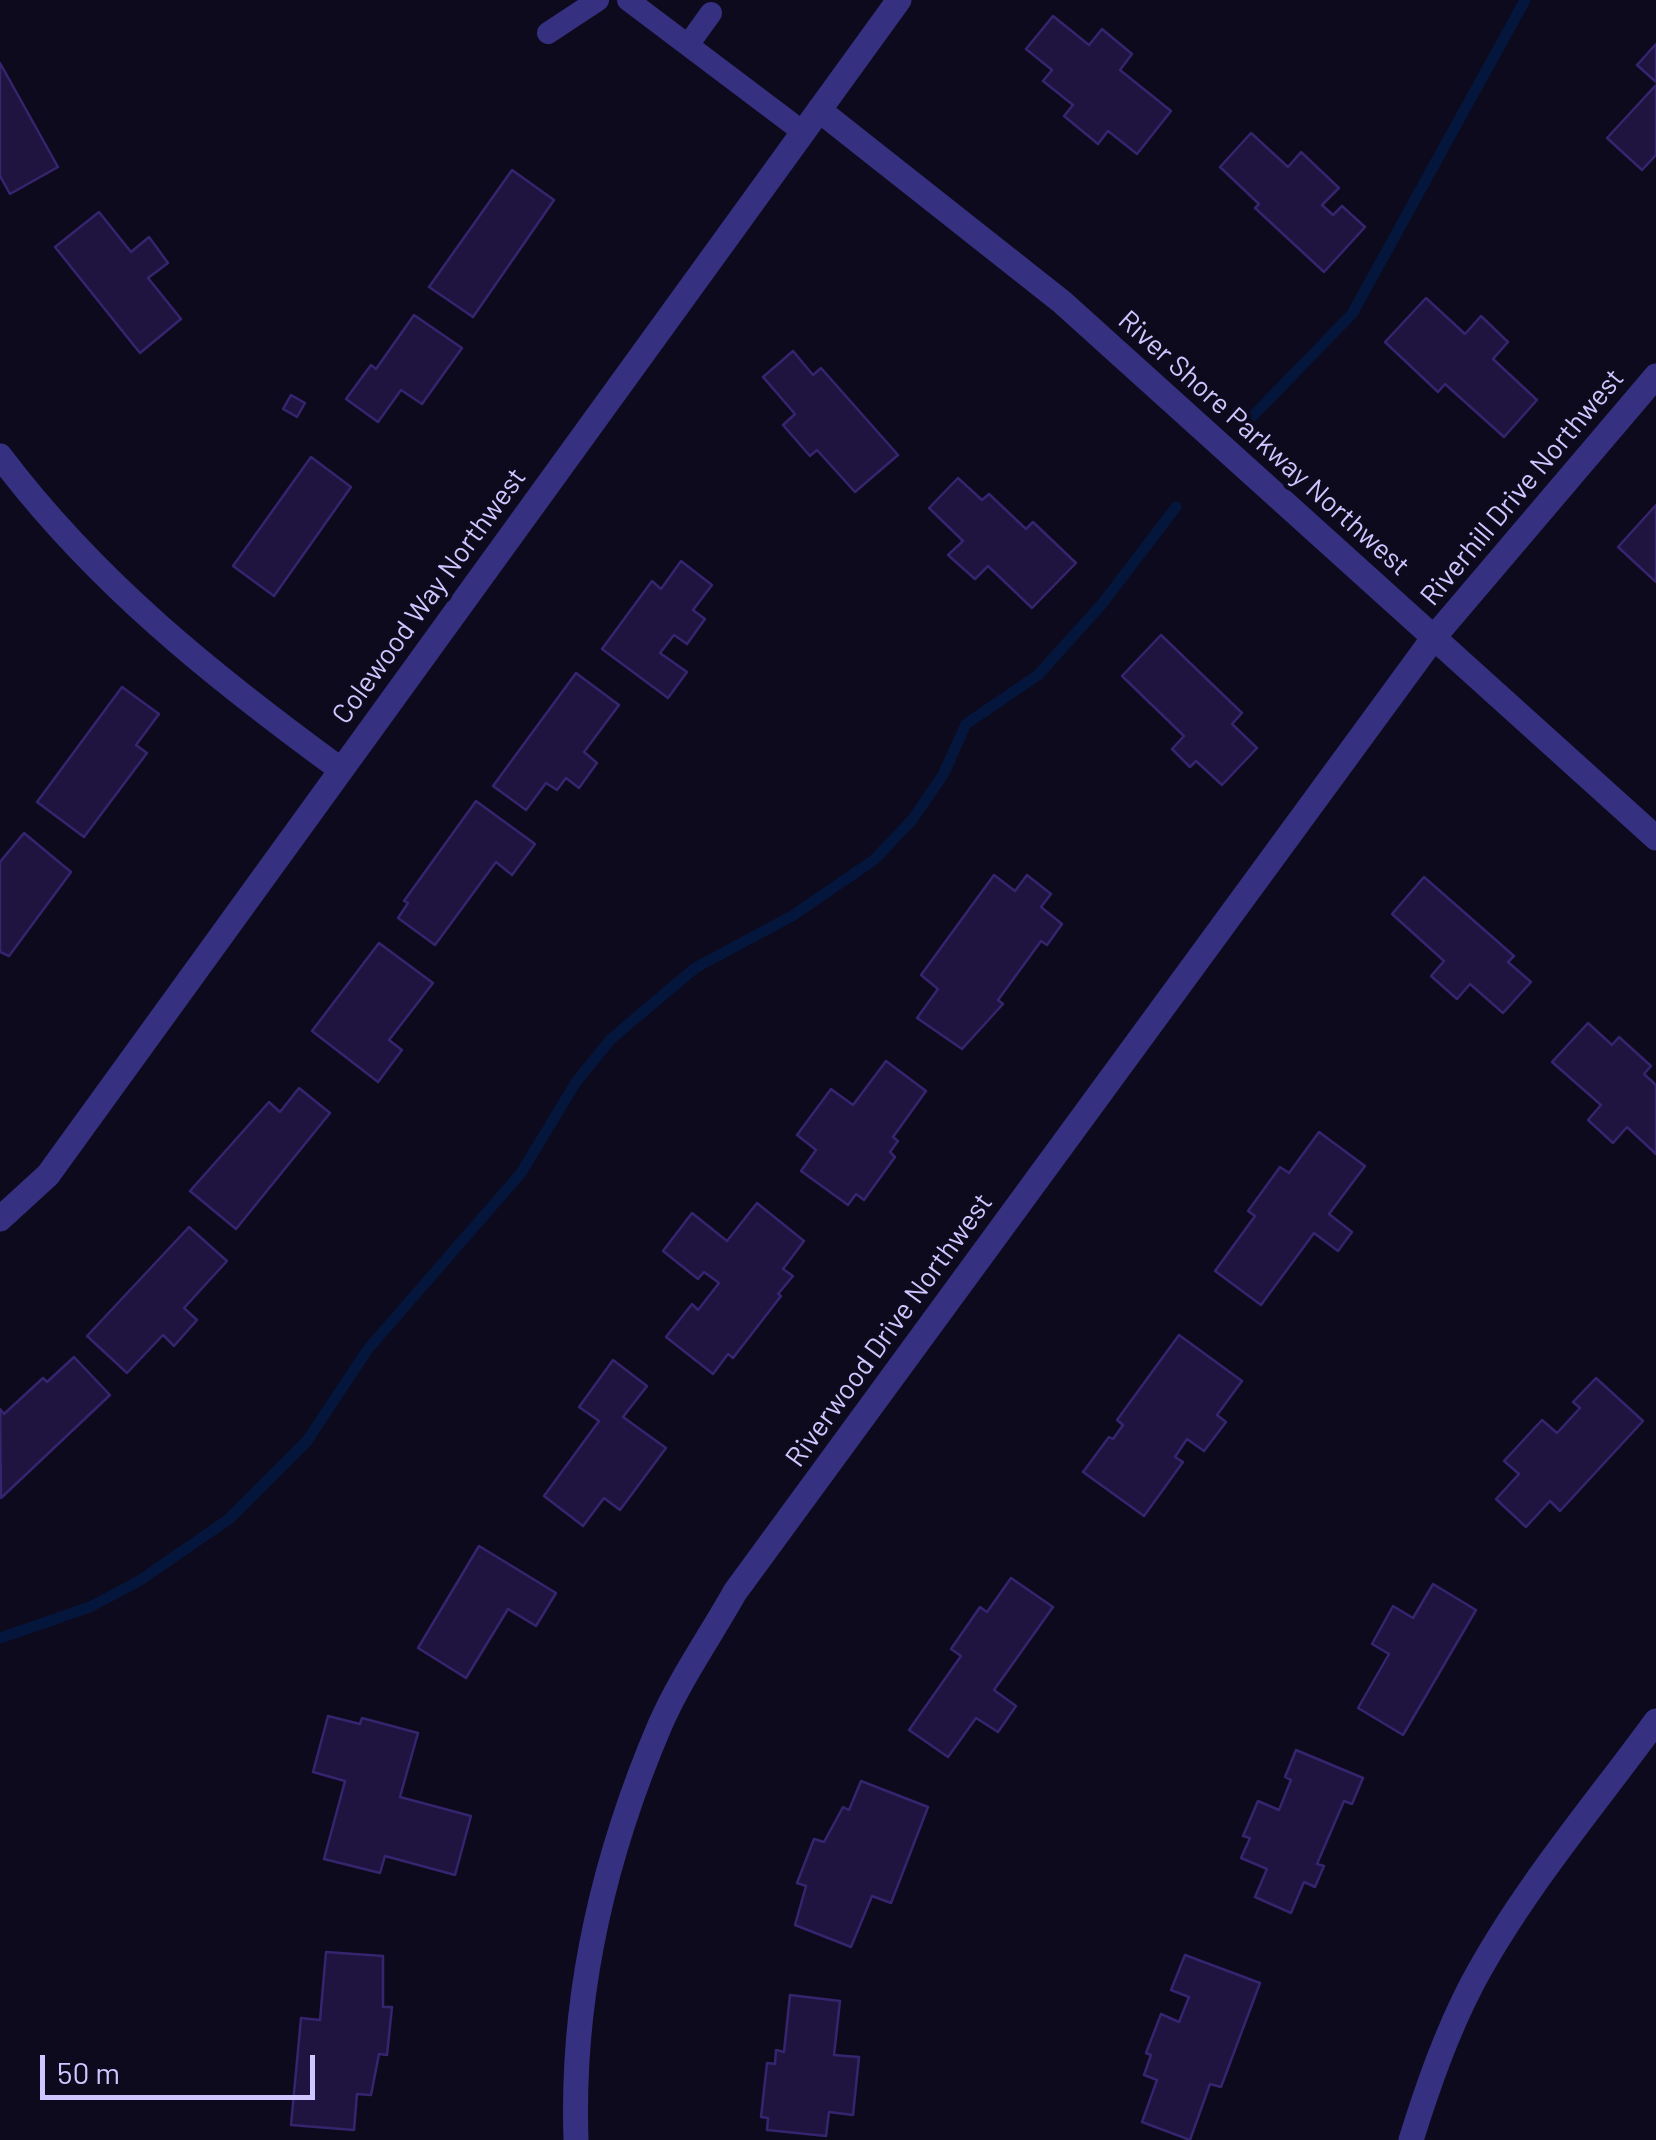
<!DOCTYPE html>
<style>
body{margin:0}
#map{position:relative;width:1656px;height:2140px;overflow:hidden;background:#0e0a1d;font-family:Barlow,sans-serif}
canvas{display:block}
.scale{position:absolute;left:40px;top:2055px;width:275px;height:45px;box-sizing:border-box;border:5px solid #cfc6ff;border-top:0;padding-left:12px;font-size:30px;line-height:35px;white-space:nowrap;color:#cfc6ff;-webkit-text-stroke:8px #0e0a1d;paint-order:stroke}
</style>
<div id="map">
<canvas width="1656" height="2140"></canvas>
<div class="scale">50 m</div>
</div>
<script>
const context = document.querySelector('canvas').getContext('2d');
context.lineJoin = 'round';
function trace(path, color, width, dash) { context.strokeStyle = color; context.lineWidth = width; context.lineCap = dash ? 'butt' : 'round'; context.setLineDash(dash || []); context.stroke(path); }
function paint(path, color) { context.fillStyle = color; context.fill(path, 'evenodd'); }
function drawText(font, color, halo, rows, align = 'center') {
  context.font = font + ' Barlow,sans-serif'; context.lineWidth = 9; context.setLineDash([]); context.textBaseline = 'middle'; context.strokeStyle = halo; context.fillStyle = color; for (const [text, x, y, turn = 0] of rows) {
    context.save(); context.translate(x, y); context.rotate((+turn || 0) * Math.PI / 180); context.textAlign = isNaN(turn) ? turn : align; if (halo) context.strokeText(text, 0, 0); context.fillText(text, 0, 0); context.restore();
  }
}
trace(new Path2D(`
 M 1247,422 L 1352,314 L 1525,0
 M 0,1638 L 90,1607 L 139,1581 L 229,1519 L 307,1441 L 368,1349 L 521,1173 L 576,1082 L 611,1039 L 695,968 L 792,916 L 874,860 L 912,820 L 943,775 L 966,724 L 1038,675 L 1102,604 L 1176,507`), '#04163c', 11);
const building = new Path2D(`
 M 1053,16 L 1089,45 L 1102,29 L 1132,54 L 1120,70 L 1171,111 L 1137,154 L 1108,131 L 1098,144 L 1064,116 L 1073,105 L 1043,81 L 1052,70 L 1026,49 Z
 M 1656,44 L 1656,82 L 1637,65 Z
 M 0,63 L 58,167 L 10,194 L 0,176 Z
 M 1656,85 L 1656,155 L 1642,170 L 1607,138 Z
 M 1251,133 L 1288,167 L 1301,152 L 1339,188 L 1322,205 L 1333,215 L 1342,206 L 1365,227 L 1324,272 L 1255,208 L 1259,204 L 1220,167 Z
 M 512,170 L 554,200 L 473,317 L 429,287 Z
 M 99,212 L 131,252 L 149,237 L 168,263 L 148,278 L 181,319 L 140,353 L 55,247 Z
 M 1426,298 L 1465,334 L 1481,316 L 1508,342 L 1493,359 L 1537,400 L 1504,437 L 1445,384 L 1438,392 L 1385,342 Z
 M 414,315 L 462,348 L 422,404 L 401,390 L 378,422 L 346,399 L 371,365 L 376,369 Z
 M 793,351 L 813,375 L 821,368 L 898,455 L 855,492 L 817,450 L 810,456 L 783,425 L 795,414 L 763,377 Z
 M 291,395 L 305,403 L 297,417 L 283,409 Z
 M 311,457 L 351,487 L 274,596 L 233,566 Z
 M 958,478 L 982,500 L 989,494 L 1026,529 L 1033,522 L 1076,563 L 1032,608 L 988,566 L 975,579 L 948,555 L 963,541 L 929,508 Z
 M 1656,505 L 1656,582 L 1618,547 Z
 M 681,561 L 712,585 L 693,610 L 705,619 L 687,644 L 674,635 L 660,653 L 687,672 L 668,698 L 602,649 L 652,581 L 661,589 Z
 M 1161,635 L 1242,713 L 1232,724 L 1257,748 L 1222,785 L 1196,761 L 1190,767 L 1172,749 L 1184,736 L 1122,676 Z
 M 576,673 L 619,705 L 584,752 L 597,763 L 579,788 L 566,778 L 557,790 L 546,783 L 526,810 L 493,786 Z
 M 122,687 L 159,714 L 136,745 L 147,753 L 84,837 L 37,802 Z
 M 476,801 L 535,844 L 512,875 L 496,862 L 435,945 L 398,918 L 408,903 L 404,901 Z
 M 24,833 L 71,872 L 9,956 L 0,952 L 0,862 Z
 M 994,875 L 1015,891 L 1027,875 L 1051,894 L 1041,907 L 1062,924 L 1047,945 L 1041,941 L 998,1000 L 1003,1004 L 962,1049 L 917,1018 L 938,989 L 921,975 Z
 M 1424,877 L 1514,956 L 1508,962 L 1531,982 L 1503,1013 L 1470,984 L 1457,999 L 1431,976 L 1444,961 L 1392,914 Z
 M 379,943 L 433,983 L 389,1040 L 402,1050 L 378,1082 L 312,1031 Z
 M 1588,1023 L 1612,1045 L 1619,1037 L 1651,1066 L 1644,1074 L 1656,1085 L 1656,1154 L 1627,1127 L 1613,1143 L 1588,1120 L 1601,1105 L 1552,1062 Z
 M 886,1061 L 926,1091 L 893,1137 L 898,1141 L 890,1152 L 895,1157 L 864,1200 L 856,1194 L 848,1205 L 801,1171 L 816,1150 L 797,1135 L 831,1089 L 853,1105 Z
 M 299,1088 L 330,1113 L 236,1229 L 190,1191 L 269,1102 L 280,1112 Z
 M 1319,1132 L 1365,1166 L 1329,1214 L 1352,1232 L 1338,1251 L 1314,1233 L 1261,1305 L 1215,1271 L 1255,1216 L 1248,1211 L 1280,1167 L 1289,1173 Z
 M 757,1203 L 804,1241 L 783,1269 L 793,1276 L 778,1294 L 781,1296 L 733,1358 L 728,1354 L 713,1374 L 666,1337 L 692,1304 L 698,1310 L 719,1283 L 704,1272 L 698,1279 L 663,1251 L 692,1213 L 727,1241 Z
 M 189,1227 L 227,1261 L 184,1308 L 197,1320 L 174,1346 L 163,1335 L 127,1373 L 87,1336 Z
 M 1179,1335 L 1242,1381 L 1217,1415 L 1226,1422 L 1204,1451 L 1187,1439 L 1175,1457 L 1183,1462 L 1144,1516 L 1083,1472 L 1109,1437 L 1113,1439 L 1123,1425 L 1117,1420 Z
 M 74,1357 L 110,1395 L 1,1498 L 0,1409 L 4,1414 L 43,1378 L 47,1382 Z
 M 613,1360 L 647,1386 L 623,1417 L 666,1448 L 620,1510 L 604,1498 L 583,1526 L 544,1496 L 599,1421 L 579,1407 Z
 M 1596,1378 L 1643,1421 L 1560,1511 L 1550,1501 L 1526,1527 L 1496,1499 L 1519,1474 L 1504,1461 L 1542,1420 L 1557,1433 L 1580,1408 L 1573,1402 Z
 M 479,1546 L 556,1593 L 536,1626 L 508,1609 L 466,1678 L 418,1648 Z
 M 1011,1578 L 1053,1607 L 994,1690 L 1016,1706 L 998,1732 L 976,1718 L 948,1757 L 909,1730 L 961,1656 L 951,1649 L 980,1607 L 987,1612 Z
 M 1433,1584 L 1476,1610 L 1403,1735 L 1358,1708 L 1389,1654 L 1372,1644 L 1393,1606 L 1413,1618 Z
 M 328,1716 L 360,1724 L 362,1718 L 418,1733 L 400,1797 L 471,1816 L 455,1875 L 385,1856 L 380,1873 L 324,1859 L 345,1781 L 313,1772 Z
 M 1296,1750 L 1363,1778 L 1352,1804 L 1344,1801 L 1317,1864 L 1324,1866 L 1315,1887 L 1304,1882 L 1291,1913 L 1255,1897 L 1267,1869 L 1241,1858 L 1250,1838 L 1243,1836 L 1258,1801 L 1279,1810 L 1291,1780 L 1285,1777 Z
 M 861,1781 L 928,1807 L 891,1903 L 872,1896 L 851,1947 L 795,1925 L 806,1886 L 797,1883 L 814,1839 L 824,1842 L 843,1807 L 849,1810 Z
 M 326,1952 L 383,1956 L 383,2007 L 392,2007 L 387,2055 L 379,2054 L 371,2095 L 357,2094 L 354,2130 L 291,2125 L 301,2018 L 320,2020 Z
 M 1185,1955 L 1260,1983 L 1221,2087 L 1210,2084 L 1190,2140 L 1142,2122 L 1157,2080 L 1144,2075 L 1151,2055 L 1146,2053 L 1161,2014 L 1179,2022 L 1189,1997 L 1171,1990 Z
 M 790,1995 L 840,2001 L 834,2055 L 859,2057 L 853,2115 L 829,2112 L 826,2136 L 767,2130 L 768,2118 L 761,2117 L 767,2063 L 775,2064 L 776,2050 L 784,2052 Z`);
paint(building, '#1f1440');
trace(building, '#35246e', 2.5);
trace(new Path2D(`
 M 628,0 L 803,132
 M 548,33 L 598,0
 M 688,45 L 711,13`), '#363081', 22);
trace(new Path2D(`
 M 819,110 L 1062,302 L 1656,838
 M 0,456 C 95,582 214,677 340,769
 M 0,1219 L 48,1175 L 899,0
 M 576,2140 C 571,1997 604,1856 660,1725 C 680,1679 711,1635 735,1592 L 1435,636 L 1656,376
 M 1411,2140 C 1428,2086 1446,2034 1472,1984 C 1522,1890 1594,1806 1656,1721`), '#363081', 25);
drawText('28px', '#cfc6ff', '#0e0a1d', [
 ["River Shore Parkway Northwest",1264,443,42],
 ["Riverhill Drive Northwest",1522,487,-50],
 ["Colewood Way Northwest",429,596,-54],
 ["Riverwood Drive Northwest",889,1330,-54]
]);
</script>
